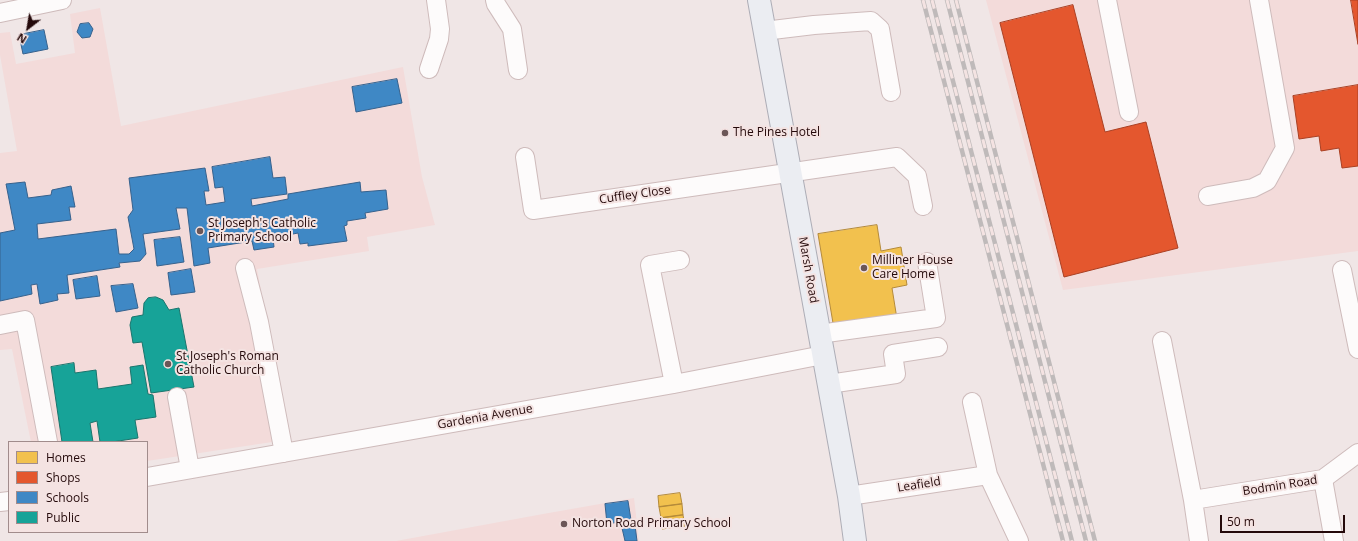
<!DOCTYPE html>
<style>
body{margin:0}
#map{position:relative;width:1358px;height:541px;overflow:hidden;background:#f0e6e6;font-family:"Open Sans",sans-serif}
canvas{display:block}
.legend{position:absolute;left:8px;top:441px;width:140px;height:92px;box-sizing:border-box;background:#f4e3e2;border:1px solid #a18c8c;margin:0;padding:5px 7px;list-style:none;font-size:12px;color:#24090a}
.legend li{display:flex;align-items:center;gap:8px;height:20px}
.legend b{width:20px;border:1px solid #a18c8c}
.north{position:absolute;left:8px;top:8px;width:40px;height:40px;-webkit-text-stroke:3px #f4e3e2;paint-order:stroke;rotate:211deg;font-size:11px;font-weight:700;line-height:16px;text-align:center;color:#24090a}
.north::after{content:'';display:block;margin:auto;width:14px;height:18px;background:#24090a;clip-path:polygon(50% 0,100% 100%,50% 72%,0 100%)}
.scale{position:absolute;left:1220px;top:515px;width:125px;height:18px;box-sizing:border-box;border:2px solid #24090a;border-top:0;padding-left:5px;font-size:12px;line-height:14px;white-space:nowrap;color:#24090a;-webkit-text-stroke:3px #f4e3e2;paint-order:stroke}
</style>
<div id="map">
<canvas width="1358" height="541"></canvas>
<ul class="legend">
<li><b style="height:11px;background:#f2c14e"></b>Homes</li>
<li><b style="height:11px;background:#e4572e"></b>Shops</li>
<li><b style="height:11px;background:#3f88c5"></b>Schools</li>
<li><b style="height:11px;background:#17a398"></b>Public</li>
</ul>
<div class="north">N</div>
<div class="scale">50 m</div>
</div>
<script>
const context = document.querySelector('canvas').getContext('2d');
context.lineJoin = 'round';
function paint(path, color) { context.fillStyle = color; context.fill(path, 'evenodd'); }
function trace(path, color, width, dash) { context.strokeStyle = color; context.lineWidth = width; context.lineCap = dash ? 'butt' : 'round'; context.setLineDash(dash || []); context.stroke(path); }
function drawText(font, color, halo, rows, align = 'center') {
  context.font = font + ' "Open Sans",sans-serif'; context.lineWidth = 4; context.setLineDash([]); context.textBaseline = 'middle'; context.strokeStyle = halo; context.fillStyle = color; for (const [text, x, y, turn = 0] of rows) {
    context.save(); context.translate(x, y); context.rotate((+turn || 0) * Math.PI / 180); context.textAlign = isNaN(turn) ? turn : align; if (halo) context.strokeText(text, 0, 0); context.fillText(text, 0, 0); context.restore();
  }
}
paint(new Path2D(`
 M 986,0 L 1358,0 L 1358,251 L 1063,290 Z
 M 100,8 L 121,126 L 403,67 L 422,177 L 435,225 L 367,237 L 369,251 L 257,269 L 288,433 L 272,442 L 147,461 L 147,442 L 31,442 L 12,349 L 0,350 L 0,153 L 17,151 L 0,55 L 0,33 L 10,32 L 16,64 L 75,53 L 70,14 Z
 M 634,498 L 639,541 L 396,541 L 543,514 Z`), '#f3dbda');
const homes = new Path2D(`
 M 877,225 L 881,251 L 901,247 L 907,285 L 892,288 L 897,319 L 834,329 L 818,234 Z
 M 680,493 L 682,504 L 659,507 L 658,496 Z
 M 682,504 L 683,515 L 661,518 L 659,507 Z
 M 683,515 L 685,526 L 662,529 L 661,518 Z`);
paint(homes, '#f2c14e');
trace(homes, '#b48a3a', 1);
const shops = new Path2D(`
 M 1351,0 L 1358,0 L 1358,44 Z
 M 1073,5 L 1105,132 L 1146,122 L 1178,248 L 1064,277 L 1000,23 Z
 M 1358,85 L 1358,166 L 1342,168 L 1339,148 L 1321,151 L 1319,136 L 1299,139 L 1293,96 Z`);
paint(shops, '#e4572e');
trace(shops, '#aa4023', 1);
const schools = new Path2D(`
 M 89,23 L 93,29 L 90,37 L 82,38 L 77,32 L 80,24 Z
 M 44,30 L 48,49 L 23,54 L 19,35 Z
 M 397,79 L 402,103 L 356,112 L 352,87 Z
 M 270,157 L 273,178 L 285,177 L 287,194 L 251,199 L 252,206 L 288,199 L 288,194 L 360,182 L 361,192 L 386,190 L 388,209 L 365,213 L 366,218 L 347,221 L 347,225 L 344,226 L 347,241 L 308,246 L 308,243 L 300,244 L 298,233 L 273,238 L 274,247 L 254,250 L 252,241 L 208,248 L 210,263 L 194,266 L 187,208 L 176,208 L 180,229 L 143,234 L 146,254 L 140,261 L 119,263 L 120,267 L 67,275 L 69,293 L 57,294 L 58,300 L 40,304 L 37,284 L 31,285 L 32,294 L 0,301 L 0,233 L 15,230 L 6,184 L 25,182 L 28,198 L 51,195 L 52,190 L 71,186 L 75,207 L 69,207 L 71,220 L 37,224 L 38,239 L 116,229 L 119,254 L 129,254 L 134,249 L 128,217 L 133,210 L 129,178 L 205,168 L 209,191 L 204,191 L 206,205 L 225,202 L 223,187 L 215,188 L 212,167 Z
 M 180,237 L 184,262 L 157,266 L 154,240 Z
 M 191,269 L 195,292 L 171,295 L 168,273 Z
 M 97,276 L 100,296 L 76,299 L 73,280 Z
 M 133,284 L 138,308 L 116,312 L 111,286 Z
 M 628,501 L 631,520 L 607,524 L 605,504 Z
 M 635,525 L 637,541 L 625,541 L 622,528 Z`);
paint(schools, '#3f88c5');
trace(schools, '#37628d', 1);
const public = new Path2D(`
 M 156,297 L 163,300 L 169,310 L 179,308 L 194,387 L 151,393 L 142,342 L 133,343 L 130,325 L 132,317 L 143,315 L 144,303 L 148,298 Z
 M 74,363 L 75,373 L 96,370 L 98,389 L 132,384 L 130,367 L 143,365 L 148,394 L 153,395 L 156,417 L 135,420 L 138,438 L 112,442 L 100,442 L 97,421 L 90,423 L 93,442 L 62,442 L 51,367 Z`);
paint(public, '#17a398');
trace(public, '#1b756d', 1);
const minor = new Path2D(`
 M 495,0 L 496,4 L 512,29 L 518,70
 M 1107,0 L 1129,112
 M 0,13 L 62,0
 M 764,31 L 814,25 L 871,21 L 880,29 L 891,92
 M 429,69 L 439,39 L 440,29 L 436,0
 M 525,157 L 533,210 L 897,157 L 917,176 L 923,206
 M 1208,196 L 1253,188 L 1267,181 L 1285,148 L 1259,0
 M 245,268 L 259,322 L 284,453
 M 1342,270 L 1358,349
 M 0,325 L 25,320 L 48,442
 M 819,334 L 936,318 L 927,262
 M 1162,341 L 1193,500
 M 674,384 L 650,265 L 680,260
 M 829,384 L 896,374 L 893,354 L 938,347
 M 177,397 L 190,469
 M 972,402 L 988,475 L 1019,541
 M 147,477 L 674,384 L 823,355
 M 1323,479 L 1334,541
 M 849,496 L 988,475
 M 0,502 L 9,501
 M 1199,541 L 1193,500 L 1323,479 L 1358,453`);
const major = new Path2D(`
 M 759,0 L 849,496 L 855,541`);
trace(minor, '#cebbbb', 20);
trace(major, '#adadb6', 24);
trace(minor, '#fdfbfb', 18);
trace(major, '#ebedf2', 22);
const rail = new Path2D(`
 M 923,0 L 1063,541
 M 932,0 L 1072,541
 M 947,0 L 1086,541
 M 956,0 L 1095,541`);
trace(rail, '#bfbaba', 4.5);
trace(rail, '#f4e3e2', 3, [9]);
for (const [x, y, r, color] of [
 [725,133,4,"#6b5657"],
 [200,231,4,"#6b5657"],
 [864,268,4,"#6b5657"],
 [168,364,4,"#6b5657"],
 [564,524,4,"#6b5657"]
]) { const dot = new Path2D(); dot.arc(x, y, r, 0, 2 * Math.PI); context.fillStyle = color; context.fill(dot); trace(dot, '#f4e3e2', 1.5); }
drawText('12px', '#24090a', '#f4e3e2', [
 ["The Pines Hotel",733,133],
 ["St Joseph's Catholic",208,224],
 ["Primary School",208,238],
 ["Milliner House",872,261],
 ["Care Home",872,275],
 ["St Joseph's Roman",176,357],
 ["Catholic Church",176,371],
 ["Norton Road Primary School",572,524]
], 'left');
drawText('12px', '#24090a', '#f4e3e2', [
 ["Cuffley Close",635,195,-8],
 ["Marsh Road",808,270,80],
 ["Gardenia Avenue",485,417,-10],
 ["Leafield",919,485,-9],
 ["Bodmin Road",1280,486,-9]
]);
</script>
